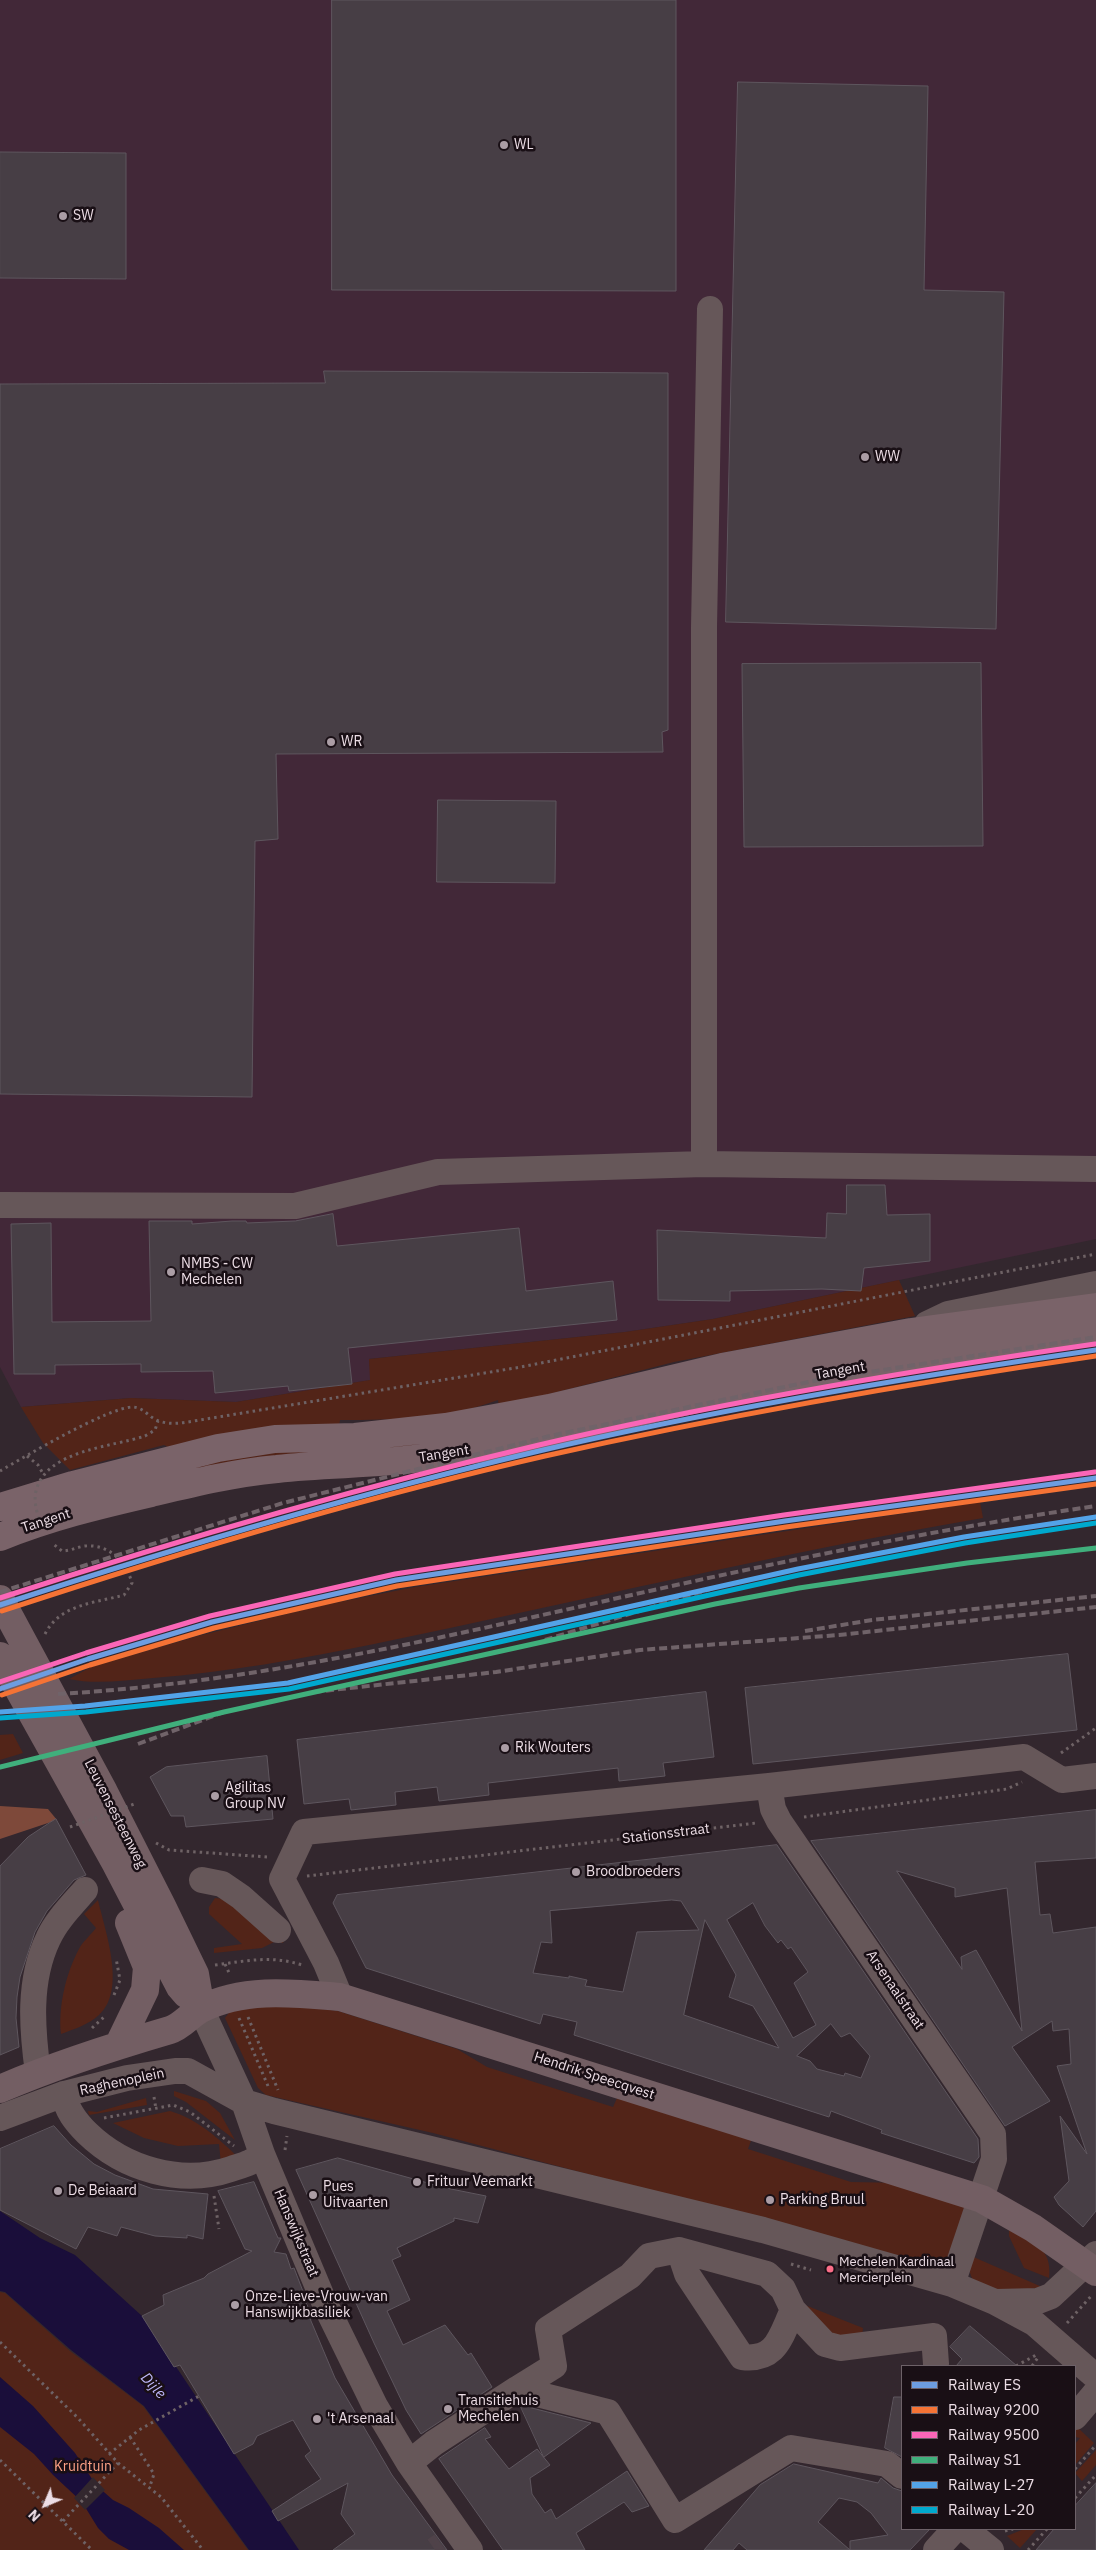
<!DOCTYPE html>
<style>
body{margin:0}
#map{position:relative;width:1096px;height:2550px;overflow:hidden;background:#33272e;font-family:"IBM Plex Sans",sans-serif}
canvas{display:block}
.legend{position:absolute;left:901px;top:2365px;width:175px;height:165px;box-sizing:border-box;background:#190f15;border:1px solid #6d6168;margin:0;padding:6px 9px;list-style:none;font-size:15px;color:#ecdde5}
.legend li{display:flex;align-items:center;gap:10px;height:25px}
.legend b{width:25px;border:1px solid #6d6168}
.north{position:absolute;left:20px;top:2480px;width:50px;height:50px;-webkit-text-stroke:4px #190f15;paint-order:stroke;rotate:225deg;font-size:14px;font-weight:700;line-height:20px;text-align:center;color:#ecdde5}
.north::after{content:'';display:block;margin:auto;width:18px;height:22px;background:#ecdde5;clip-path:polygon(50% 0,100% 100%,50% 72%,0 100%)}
</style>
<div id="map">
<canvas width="1096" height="2550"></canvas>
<ul class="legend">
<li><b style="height:6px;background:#6d9de0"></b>Railway ES</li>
<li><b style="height:6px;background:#f57335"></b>Railway 9200</li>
<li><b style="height:6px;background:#fa66b7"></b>Railway 9500</li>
<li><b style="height:6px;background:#40af7c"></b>Railway S1</li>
<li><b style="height:6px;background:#53a3e8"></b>Railway L-27</li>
<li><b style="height:6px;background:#00a9ce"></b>Railway L-20</li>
</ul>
<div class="north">N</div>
</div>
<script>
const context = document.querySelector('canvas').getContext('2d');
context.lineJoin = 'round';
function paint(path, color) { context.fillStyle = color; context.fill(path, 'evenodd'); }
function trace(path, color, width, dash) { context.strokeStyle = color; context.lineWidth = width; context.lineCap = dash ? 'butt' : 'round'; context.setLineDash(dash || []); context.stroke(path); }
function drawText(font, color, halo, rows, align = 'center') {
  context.font = font + ' "IBM Plex Sans",sans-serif'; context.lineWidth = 5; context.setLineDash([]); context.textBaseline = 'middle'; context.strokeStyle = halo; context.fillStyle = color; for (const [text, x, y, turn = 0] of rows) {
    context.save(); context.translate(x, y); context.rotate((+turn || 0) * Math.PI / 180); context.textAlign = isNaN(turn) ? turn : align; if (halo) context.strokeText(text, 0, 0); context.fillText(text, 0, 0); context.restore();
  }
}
paint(new Path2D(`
 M 0,0 L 1096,0 L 1096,1239 L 713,1319 L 625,1332 L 369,1359 L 371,1380 L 236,1402 L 131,1398 L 21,1407 L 0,1367 Z`), '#422838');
paint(new Path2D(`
 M 899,1280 L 915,1316 L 674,1362 L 499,1407 L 498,1400 C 448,1419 393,1420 340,1420 L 339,1426 L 454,1436 L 360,1458 L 188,1474 L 172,1449 L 164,1445 L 70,1470 L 43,1443 L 21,1407 L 131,1398 L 236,1402 L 370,1380 L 369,1359 L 625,1332 L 713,1319 Z
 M 980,1502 L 983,1518 C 778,1553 577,1602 374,1644 C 301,1659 228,1672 153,1678 C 125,1680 96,1685 69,1679 L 91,1667 L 198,1636 L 319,1606 L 415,1587 Z
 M 13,1734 L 23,1753 L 0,1760 L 0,1735 Z
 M 215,1898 L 232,1900 L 284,1940 L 283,1943 L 276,1941 L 262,1948 L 214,1953 L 214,1948 L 242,1944 L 209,1914 L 209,1907 Z
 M 98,1900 C 105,1931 127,1990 99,2015 C 88,2025 74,2029 61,2034 C 58,2007 66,1973 79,1949 C 83,1941 91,1935 96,1928 L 84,1914 Z
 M 286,2004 L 338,2011 L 457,2049 L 487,2067 L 613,2107 L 618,2096 L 752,2138 L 748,2149 L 851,2182 L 903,2183 L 966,2205 L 945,2271 L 682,2199 L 433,2133 L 266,2095 L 258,2088 L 225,2018 L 231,2010 Z
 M 174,2091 L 206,2101 L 220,2113 L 235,2140 L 186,2102 L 174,2096 Z
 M 146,2098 L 147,2105 L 89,2115 L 88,2111 L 97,2112 Z
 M 170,2111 C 198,2119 219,2139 240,2159 L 221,2164 L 219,2144 L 178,2146 L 144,2138 L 113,2123 Z
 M 1009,2227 C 1031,2242 1053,2247 1049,2278 L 1024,2268 L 1009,2236 Z
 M 969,2255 L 1042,2287 C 1028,2291 987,2293 975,2282 C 968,2275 969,2264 969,2255 Z
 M 0,2292 L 5,2293 L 70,2351 L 143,2406 L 248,2550 L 0,2550 Z
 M 805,2305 L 863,2328 L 862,2338 L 834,2339 Z
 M 1075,2425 L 1094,2443 L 1075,2465 L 1075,2444 L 1080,2438 L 1075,2437 Z
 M 1096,2450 L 1096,2465 L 1082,2481 L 1075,2473 Z
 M 1024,2529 L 1037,2529 L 1020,2548 L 1007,2536 Z`), '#522418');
paint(new Path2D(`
 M 0,1806 L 48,1809 L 57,1820 L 0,1839 Z`), '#7e493a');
paint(new Path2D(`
 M 0,2211 L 40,2238 L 75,2255 L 142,2316 L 299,2550 L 249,2550 L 144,2406 L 71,2350 L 5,2292 L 0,2291 Z
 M 0,2377 L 33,2406 L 75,2453 L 96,2485 L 113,2500 L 129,2508 L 159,2528 L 184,2550 L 129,2550 L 109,2539 L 98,2528 L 82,2502 L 53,2475 L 34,2454 L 0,2427 Z`), '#1a0e3a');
paint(new Path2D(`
 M 93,2477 L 105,2490 L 85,2510 L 74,2498 Z`), '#33272e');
const building = new Path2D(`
 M 332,0 L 676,0 L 676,291 L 332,290 Z
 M 738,82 L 928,86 L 924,290 L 1004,292 L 996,629 L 726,622 Z
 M 0,152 L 126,153 L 126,279 L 0,278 Z
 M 324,371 L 668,373 L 668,730 L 662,732 L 663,752 L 276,754 L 278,839 L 255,841 L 252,1097 L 0,1094 L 0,384 L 325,383 Z
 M 981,663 L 983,846 L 744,847 L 742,664 Z
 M 438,800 L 556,801 L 555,883 L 437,882 Z
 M 847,1185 L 885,1185 L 887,1215 L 930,1214 L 930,1261 L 864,1268 L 861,1291 L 822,1289 L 730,1291 L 730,1301 L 658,1300 L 657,1230 L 826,1238 L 827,1213 L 846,1214 Z
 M 333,1214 L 337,1246 L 519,1228 L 526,1291 L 613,1281 L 617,1320 L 348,1348 L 352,1384 L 289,1391 L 288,1386 L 215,1393 L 213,1371 L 141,1372 L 141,1364 L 55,1365 L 55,1374 L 14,1374 L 11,1224 L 51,1223 L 52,1322 L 151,1321 L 149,1221 L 192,1221 L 192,1224 L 232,1221 L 246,1221 L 247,1223 L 295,1221 Z
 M 1068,1654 L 1077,1730 L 753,1764 L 745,1688 Z
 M 706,1692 L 714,1757 L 663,1763 L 665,1776 L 619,1781 L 618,1768 L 488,1783 L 489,1795 L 439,1801 L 437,1787 L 395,1792 L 396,1805 L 351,1810 L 349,1799 L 304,1804 L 297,1740 Z
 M 267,1756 L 273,1819 L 186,1827 L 184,1816 L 171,1816 L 150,1777 L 166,1767 Z
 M 1096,1810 L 1096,1858 L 1035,1862 L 1040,1915 L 1050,1914 L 1053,1933 L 1096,1927 L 1096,2211 L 1083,2227 L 1059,2205 L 1054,2197 L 1069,2181 L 1060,2116 L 1087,2154 L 1057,2066 L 1071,2064 L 1069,2029 L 1053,2031 L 1052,2021 L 1012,2047 L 1050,2101 L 1005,2126 L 811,1841 ZM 897,1871 L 955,1888 L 955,1897 L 1007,1888 L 1022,2031 L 976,1950 L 961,1957 L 962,1969 Z
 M 56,1819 L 86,1875 L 74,1880 L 47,1911 L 35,1932 L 20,1977 L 17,1997 L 16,2018 L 19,2047 L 0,2055 L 0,1866 L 28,1837 Z
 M 777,1845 L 978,2139 L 979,2157 L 974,2163 L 881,2133 L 882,2130 L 831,2111 L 829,2117 L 574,2035 L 577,2022 L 543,2014 L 540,2024 L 366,1968 L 333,1903 L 337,1895 ZM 672,1900 L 681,1901 L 699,1930 L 637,1932 L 623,1992 L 585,1986 L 587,1980 L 569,1976 L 569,1978 L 533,1973 L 541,1942 L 552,1943 L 550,1911 ZM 753,1903 L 765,1926 L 778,1943 L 781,1940 L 788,1949 L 791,1947 L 808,1972 L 794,1983 L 816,2025 L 793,2038 L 727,1920 ZM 705,1920 L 736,1975 L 729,1997 L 753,2006 L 779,2048 L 684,2015 ZM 831,2024 L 841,2037 L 850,2033 L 870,2056 L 861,2078 L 845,2073 L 844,2076 L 817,2069 L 810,2061 L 797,2056 Z
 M 54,2126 L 71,2145 L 94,2164 L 115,2175 L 153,2189 L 208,2194 L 203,2239 L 187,2235 L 187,2238 L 155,2236 L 121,2227 L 117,2236 L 88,2227 L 76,2249 L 0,2210 L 0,2149 Z
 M 338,2158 L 446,2188 L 486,2196 L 478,2223 L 454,2218 L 454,2221 L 397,2248 L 401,2256 L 392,2260 L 410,2300 L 387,2311 L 403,2345 L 445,2325 L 468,2355 L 471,2353 L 492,2387 L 421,2434 L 406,2410 L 374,2343 L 296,2170 Z
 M 254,2182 L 278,2238 L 281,2238 L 274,2252 L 286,2254 L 291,2269 L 294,2268 L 304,2294 L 302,2295 L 309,2309 L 307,2310 L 311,2321 L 335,2378 L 392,2475 L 447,2550 L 333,2550 L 355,2534 L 341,2514 L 348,2483 L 278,2521 L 272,2511 L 321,2479 L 305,2456 L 311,2451 L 293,2420 L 257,2436 L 253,2444 L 234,2454 L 180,2365 L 174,2367 L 142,2316 L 164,2305 L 163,2295 L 204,2278 L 208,2274 L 252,2251 L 245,2249 L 218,2191 Z
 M 970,2326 L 1017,2366 L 956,2366 L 962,2359 L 950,2347 Z
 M 894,2397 L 902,2397 L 902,2457 L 885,2448 Z
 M 520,2405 L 591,2423 L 544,2457 Z
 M 485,2428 L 491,2437 L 485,2439 L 509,2469 L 537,2449 L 550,2465 L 530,2478 L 532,2494 L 545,2513 L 551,2509 L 556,2519 L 627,2471 L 649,2506 L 632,2512 L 624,2502 L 576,2533 L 585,2550 L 503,2550 L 439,2459 Z
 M 794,2464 L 878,2483 L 881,2478 L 893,2488 L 902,2491 L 902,2529 L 930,2529 L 910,2550 L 850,2550 L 850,2541 L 888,2535 L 871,2513 L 857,2502 L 839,2498 L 818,2522 L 850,2550 L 747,2550 L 739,2543 L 733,2550 L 704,2550 L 760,2485 Z
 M 1096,2483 L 1096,2550 L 1036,2550 L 1054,2529 L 1075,2529 L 1075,2506 Z`);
paint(building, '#473e45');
trace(building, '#5e565e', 1);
trace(new Path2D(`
 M 435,2550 L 442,2545`), '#4f4249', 26, [26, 13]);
trace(new Path2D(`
 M 27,1456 L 38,1465 L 42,1472
 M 0,1471 C 26,1456 107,1408 132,1407 C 144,1407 149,1418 159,1421 C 170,1425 182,1423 194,1421 L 521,1367 L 1096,1254
 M 45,1634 C 60,1604 95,1603 124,1595 L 132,1583 C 126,1561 109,1544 85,1546 C 77,1547 70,1551 62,1551 L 52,1543
 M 1061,1753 L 1096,1728
 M 804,1817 L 1007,1789 L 1022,1782
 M 156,1843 L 169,1850 L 267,1857
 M 307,1876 L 756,1823
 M 225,1964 L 230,1975
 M 215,1965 C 246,1961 271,1955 302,1965
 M 114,1995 L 120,1980 L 116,1958
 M 248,2017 L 278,2090
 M 239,2018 L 268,2086
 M 92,2028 L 104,2017
 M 154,2097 L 156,2109
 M 104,2118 L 173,2105 L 190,2112 L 234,2146
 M 285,2150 L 287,2136
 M 214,2196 L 219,2229
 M 791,2264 L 811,2270
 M 1067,2323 L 1093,2294
 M 0,2342 L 78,2418 L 118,2463 L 161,2497 L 203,2550
 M 1016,2366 L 1038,2354
 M 1032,2366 L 1039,2356
 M 130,2437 L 154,2474 L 150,2486
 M 109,2454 L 139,2430 L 199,2396
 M 0,2460 L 92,2550
 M 1075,2469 L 1096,2445
 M 1075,2498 L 1096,2475
 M 63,2521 L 118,2463
 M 1005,2531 L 1013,2529
 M 1028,2550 L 1047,2529`), '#6e6265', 3, [2.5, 4]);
trace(new Path2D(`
 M 704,1164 L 704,627 L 710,309
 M 0,1205 L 295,1206 L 438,1172 L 704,1164 L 1096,1169
 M 927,1324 L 948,1314 L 1096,1284
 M 769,1786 L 773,1809 L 779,1821 L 993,2134 L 994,2159 L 952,2284
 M 282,1879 L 304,1832 L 769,1786 L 1024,1757 L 1062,1780 L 1096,1776
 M 282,1879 L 326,1963 L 340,1997
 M 202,1880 L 222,1884 L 241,1897 L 278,1930
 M 201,2009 L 244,2102 L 262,2154 L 325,2304 L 375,2406 L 409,2463 L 470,2550
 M 38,2073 C 32,2029 28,1981 48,1939 C 56,1921 71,1906 85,1890
 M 64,2094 C 66,2110 76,2122 87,2133 C 124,2169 181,2186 231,2169 C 243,2165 253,2163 262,2154
 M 0,2118 L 64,2094 L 127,2078 L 175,2071 L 188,2071 L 244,2102 L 274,2111 L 763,2230 L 952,2284 L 995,2302 L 1034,2323 L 1096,2377
 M 996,2302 L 1038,2301 L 1051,2296 L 1096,2254
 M 793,2310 L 825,2344 L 840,2348 L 934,2336 L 936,2364
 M 517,2389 L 554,2366 L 548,2329 L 630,2276 L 649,2256 L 679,2250 L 767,2274 L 783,2289 L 793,2310 C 780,2337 777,2361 742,2357 L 687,2274 L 679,2250
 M 1075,2417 L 1096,2392
 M 409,2463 L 434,2443 L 517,2389 L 608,2412 L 675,2520 L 791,2448 L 887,2464 L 902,2476
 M 965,2529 L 991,2550
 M 936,2550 L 955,2529`), '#665759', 26);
trace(new Path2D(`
 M 0,1599 L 104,1792 L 162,1906 L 195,1974 L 201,2009
 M 0,1656 L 116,1864 L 180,1987 L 186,1994
 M 119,2044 L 145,1990 L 147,1967 L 129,1923
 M 0,2089 C 55,2065 112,2047 170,2030 C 181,2027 190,2015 201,2009 C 244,1987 294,1993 340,1997 L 982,2199 L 1033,2228 L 1096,2272`), '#735e63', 28);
trace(new Path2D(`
 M 0,1507 L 73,1485 L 218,1448 L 275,1439 L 355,1437 L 446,1427 L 549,1408 L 722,1367 L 911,1332 L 1096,1307
 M 0,1537 C 49,1517 99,1505 151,1493 C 193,1483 234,1473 277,1469 C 328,1463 378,1465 428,1457 C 518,1445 604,1419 692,1400 C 825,1369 961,1349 1096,1332`), '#7a6369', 28);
trace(new Path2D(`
 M 0,1592 L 283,1503 L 550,1436 L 818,1380 L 1096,1337
 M 805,1631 L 872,1620 L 1096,1596
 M 545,1640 L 717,1587
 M 314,1692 L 496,1672 L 640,1650 L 839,1635 L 1096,1607
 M 58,1694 C 252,1683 439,1638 627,1596 C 783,1561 938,1529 1096,1506
 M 138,1744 L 224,1712`), '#706369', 4, [8, 4]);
trace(new Path2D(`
 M 40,1525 C 38,1514 33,1502 36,1491 C 46,1450 112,1447 145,1436 L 155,1430 L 158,1421
 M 70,1827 L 137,1803`), '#6e6265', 3, [2.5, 4]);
trace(new Path2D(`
 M 0,1605 C 178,1547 357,1494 539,1451 C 723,1408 909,1377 1096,1350
 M 0,1689 L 88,1659 L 212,1622 L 396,1580 L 785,1521 L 1096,1478`), '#6d9de0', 5);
trace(new Path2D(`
 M 2,1611 C 181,1552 361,1498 545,1456 C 728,1415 911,1383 1096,1356
 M 2,1695 L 90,1665 L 214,1628 L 397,1586 L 786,1527 L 1096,1484`), '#f57335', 5);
trace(new Path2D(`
 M 0,1598 C 178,1540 356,1488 539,1445 C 722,1402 908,1371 1095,1344
 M 0,1682 L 86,1653 L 210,1616 L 395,1574 L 784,1515 L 1095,1472`), '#fa66b7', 5);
trace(new Path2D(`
 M 0,1767 L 224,1712 L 715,1604 L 799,1588 L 967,1563 L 1096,1548`), '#40af7c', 5);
trace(new Path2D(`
 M 0,1712 L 85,1706 L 288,1683 L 798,1569 L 964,1537 L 1096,1517`), '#53a3e8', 5);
trace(new Path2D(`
 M 0,1718 L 86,1712 L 289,1689 L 799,1575 L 965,1543 L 1096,1523`), '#00a9ce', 5);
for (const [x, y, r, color] of [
 [504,145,5,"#ab9da5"],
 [63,216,5,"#ab9da5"],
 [865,457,5,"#ab9da5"],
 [331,742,5,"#ab9da5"],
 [171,1272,5,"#ab9da5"],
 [505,1748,5,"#ab9da5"],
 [215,1796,5,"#ab9da5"],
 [576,1872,5,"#ab9da5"],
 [417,2182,5,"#ab9da5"],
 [58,2191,5,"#ab9da5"],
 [313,2195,5,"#ab9da5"],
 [770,2200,5,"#ab9da5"],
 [830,2269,4.5,"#fb6d88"],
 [235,2305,5,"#ab9da5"],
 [448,2409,5,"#ab9da5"],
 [317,2419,5,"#ab9da5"]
]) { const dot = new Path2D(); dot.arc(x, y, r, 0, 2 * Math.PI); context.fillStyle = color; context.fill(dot); trace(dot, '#190f15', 2); }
drawText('13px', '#ecdde5', '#190f15', [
 ["Mechelen Kardinaal",839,2262],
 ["Mercierplein",839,2278]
], 'left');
drawText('14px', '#ecdde5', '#190f15', [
 ["WL",514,145],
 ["SW",73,216],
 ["WW",875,457],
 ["WR",341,742],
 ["NMBS - CW",181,1264],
 ["Mechelen",181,1280],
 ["Rik Wouters",515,1748],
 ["Agilitas",225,1788],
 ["Group NV",225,1804],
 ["Broodbroeders",586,1872],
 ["Frituur Veemarkt",427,2182],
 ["Pues",323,2187],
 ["Uitvaarten",323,2203],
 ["De Beiaard",68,2191],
 ["Parking Bruul",780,2200],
 ["Onze-Lieve-Vrouw-van",245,2297],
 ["Hanswijkbasiliek",245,2313],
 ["Transitiehuis",458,2401],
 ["Mechelen",458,2417],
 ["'t Arsenaal",327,2419]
], 'left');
drawText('14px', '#ecdde5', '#190f15', [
 ["Tangent",840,1371,-10],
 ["Tangent",444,1454,-9],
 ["Tangent",46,1521,-18],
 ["Leuvensesteenweg",115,1814,63],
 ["Stationsstraat",666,1834,-7],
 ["Arsenaalstraat",895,1990,56],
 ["Hendrik Speecqvest",594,2076,18],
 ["Raghenoplein",122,2082,-12],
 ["Hanswijkstraat",296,2233,67]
]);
drawText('14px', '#fea387', '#190f15', [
 ["Kruidtuin",83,2467]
]);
drawText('italic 15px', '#beb8fa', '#190f15', [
 ["Dijle",153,2386,47]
]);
</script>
